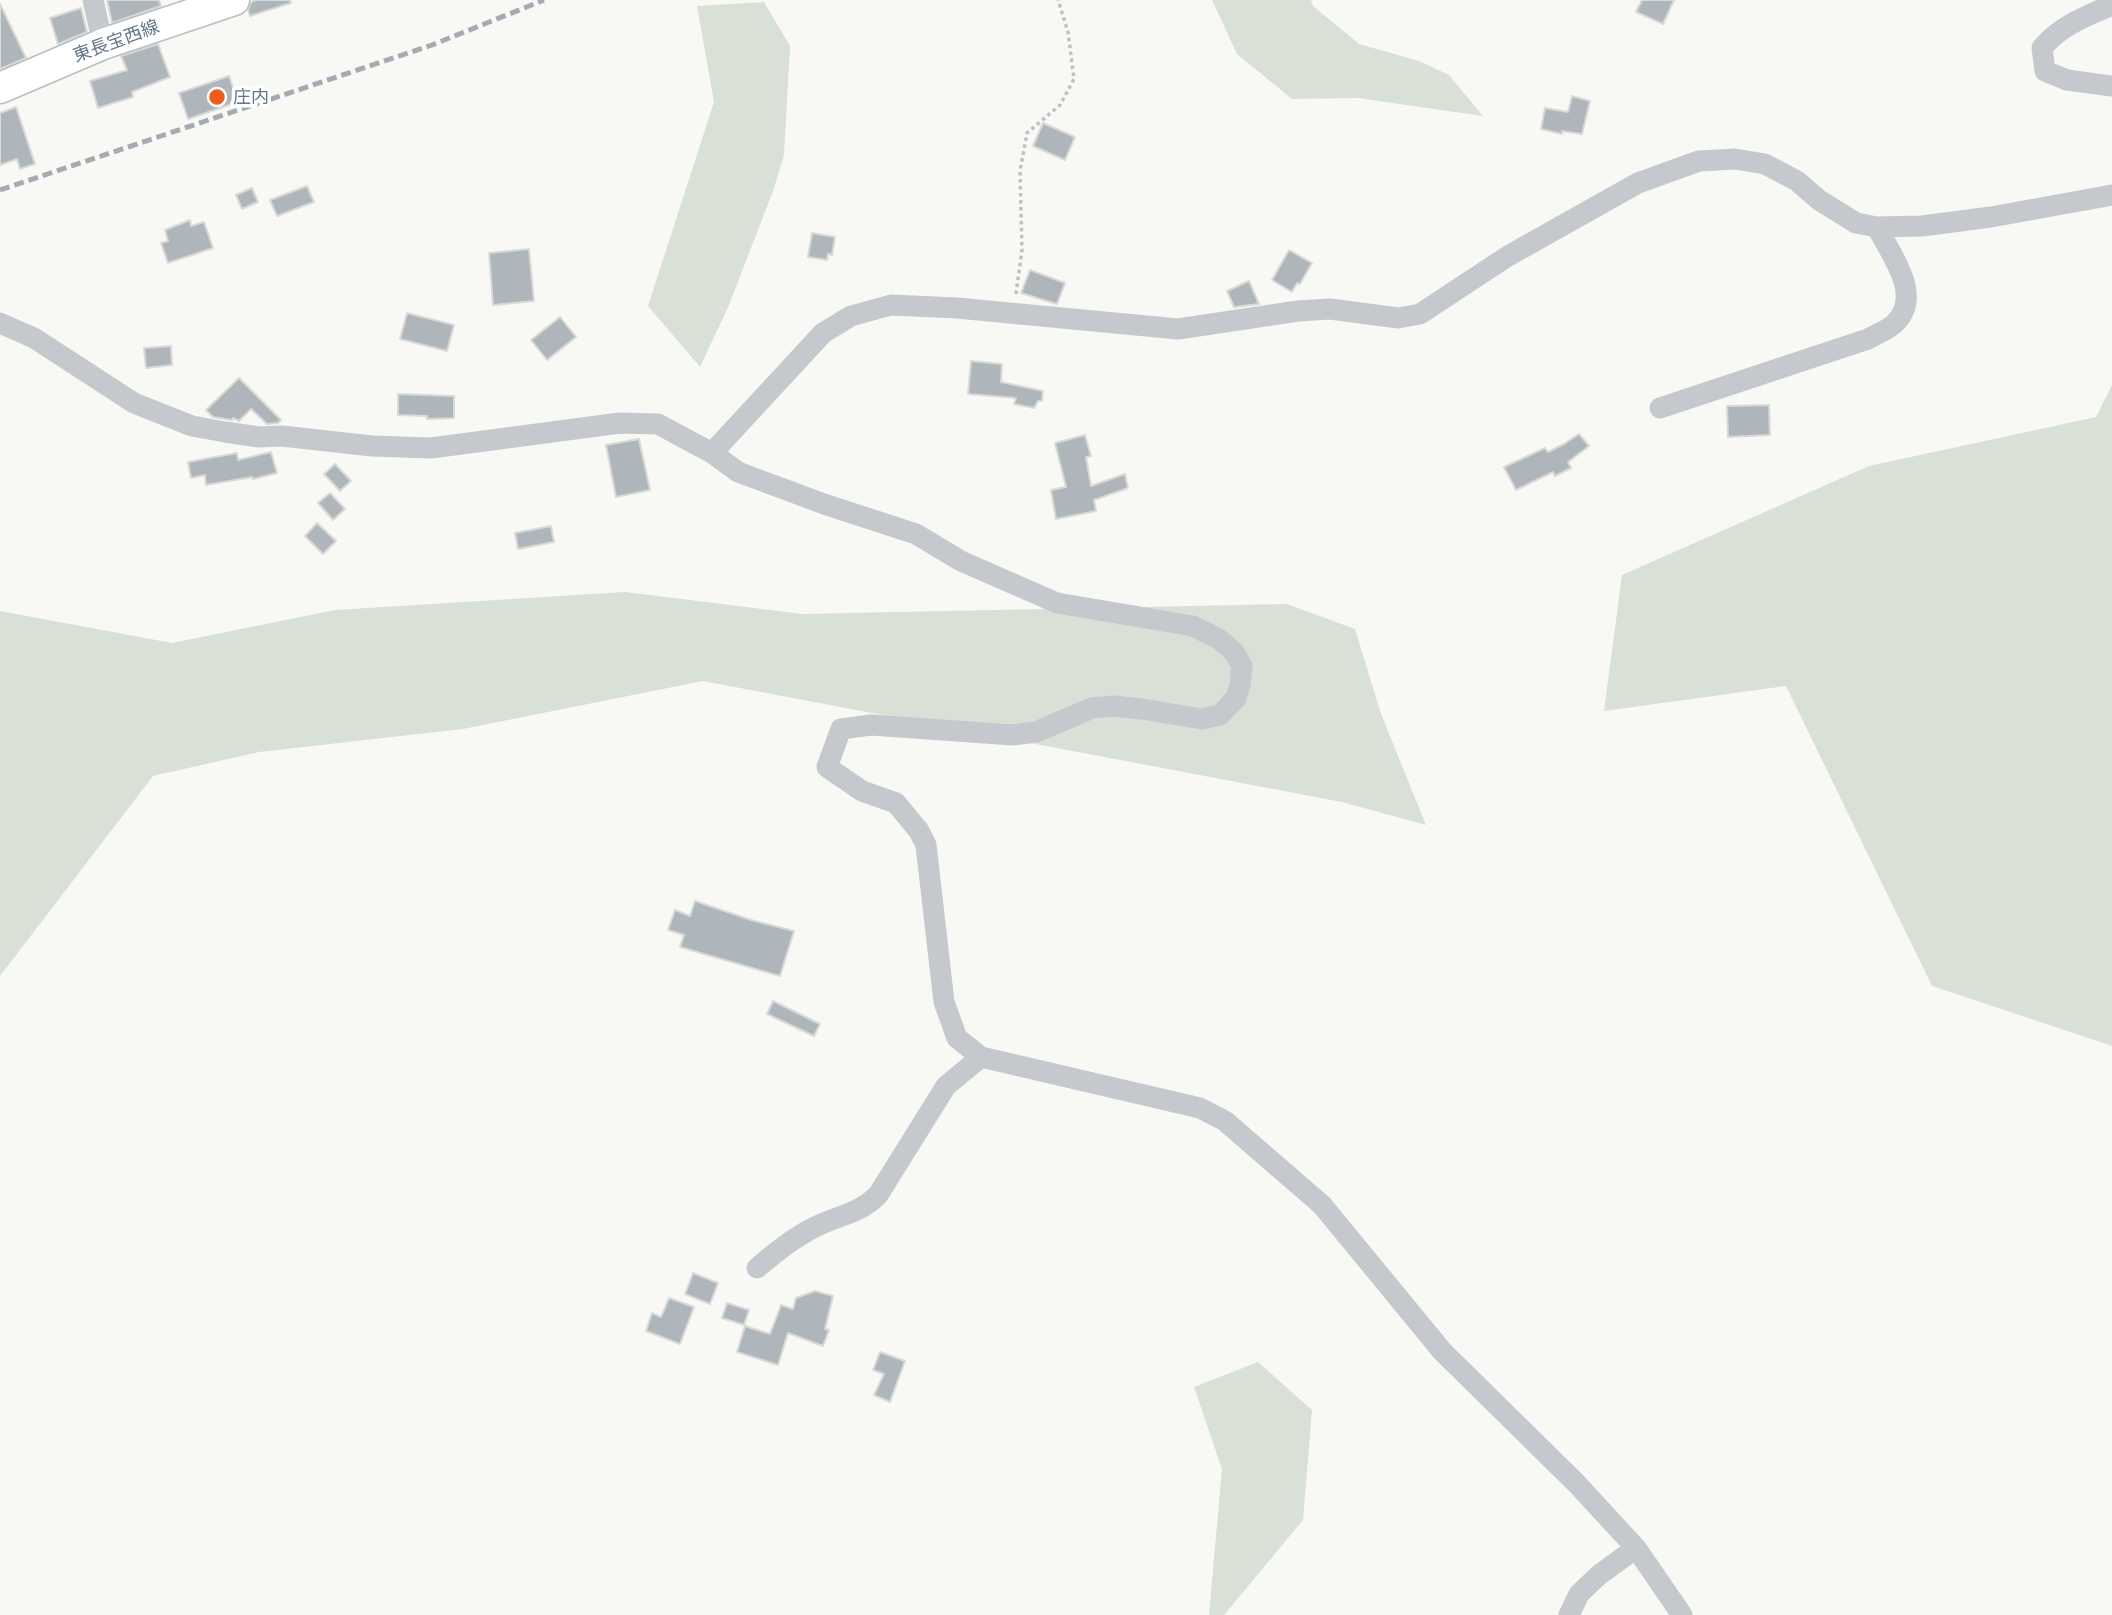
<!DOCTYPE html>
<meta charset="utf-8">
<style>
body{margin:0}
canvas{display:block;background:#f8f8f5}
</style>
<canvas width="2112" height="1615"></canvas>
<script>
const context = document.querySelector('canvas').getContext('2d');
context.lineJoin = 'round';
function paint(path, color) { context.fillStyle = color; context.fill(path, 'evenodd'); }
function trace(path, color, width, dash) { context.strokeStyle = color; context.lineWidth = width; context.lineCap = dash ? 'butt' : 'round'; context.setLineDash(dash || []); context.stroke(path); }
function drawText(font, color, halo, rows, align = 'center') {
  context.font = font + ' Ubuntu,"Noto Sans JP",sans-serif'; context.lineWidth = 7; context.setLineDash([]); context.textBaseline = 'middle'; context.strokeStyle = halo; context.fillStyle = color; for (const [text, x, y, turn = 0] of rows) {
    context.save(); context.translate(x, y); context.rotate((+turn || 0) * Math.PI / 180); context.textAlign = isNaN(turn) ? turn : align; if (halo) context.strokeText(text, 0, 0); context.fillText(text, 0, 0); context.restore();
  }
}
paint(new Path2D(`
 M 1212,0 L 1311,0 L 1313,6 L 1359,44 L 1419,61 L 1449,75 L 1483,116 L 1358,98 L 1292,99 L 1237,54 Z
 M 764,2 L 790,46 L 784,155 L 773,191 L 729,305 L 700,367 L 648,306 L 714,102 L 697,6 Z
 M 2112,385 L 2112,1046 L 1932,986 L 1786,686 L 1604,711 L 1622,575 L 1869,466 L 2096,417 Z
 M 625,592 L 802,614 L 1287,604 L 1355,629 L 1381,714 L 1426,825 L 1342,802 L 703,681 L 463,729 L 259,752 L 153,776 L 0,976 L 0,611 L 172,643 L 335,610 Z
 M 1258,1362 L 1312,1410 L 1303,1520 L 1224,1615 L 1209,1615 L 1222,1469 L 1194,1387 Z`), '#d9e0d6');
const building = new Path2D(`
 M 107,0 L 159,0 L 161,6 L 112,23 Z
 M 256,0 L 290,0 L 291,3 L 250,16 L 248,10 L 251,2 Z
 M 1642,0 L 1674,0 L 1663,24 L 1636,12 Z
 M 0,4 L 26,58 L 0,69 Z
 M 81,8 L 87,32 L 58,44 L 50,18 Z
 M 158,44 L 170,77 L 132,92 L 133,97 L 98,108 L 90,81 L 127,70 L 121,56 Z
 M 229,76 L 238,102 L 188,119 L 179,93 Z
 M 1572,96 L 1590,101 L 1582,134 L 1562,131 L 1562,134 L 1541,129 L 1545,108 L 1568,112 Z
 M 16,107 L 35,164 L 20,169 L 17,159 L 0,165 L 0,113 Z
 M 1043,123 L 1075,137 L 1065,160 L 1033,146 Z
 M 307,186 L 314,202 L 277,216 L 270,200 Z
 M 252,188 L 258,202 L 242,209 L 236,195 Z
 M 190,220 L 191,226 L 204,222 L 213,248 L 168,263 L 161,243 L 168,241 L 165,230 Z
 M 812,233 L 835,237 L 832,255 L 828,254 L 827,260 L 808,257 Z
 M 529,249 L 534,301 L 493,305 L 489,253 Z
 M 1289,250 L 1312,263 L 1300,284 L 1297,283 L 1292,292 L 1272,280 Z
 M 1030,270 L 1065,283 L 1057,304 L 1021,293 Z
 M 1249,281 L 1259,304 L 1234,307 L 1227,291 Z
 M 407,313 L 454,325 L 447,351 L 400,339 Z
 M 560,317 L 576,337 L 547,360 L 531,340 Z
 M 171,346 L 172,365 L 146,368 L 144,348 Z
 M 971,361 L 1002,364 L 1001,382 L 1043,391 L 1042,401 L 1038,401 L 1034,408 L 1014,404 L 1016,398 L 968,394 Z
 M 239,378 L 281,420 L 278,423 L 267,424 L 251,409 L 239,421 L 233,418 L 232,420 L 213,417 L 206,410 Z
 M 398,394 L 454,396 L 454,418 L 427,419 L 427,416 L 398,415 Z
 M 1769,405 L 1770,435 L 1728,437 L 1727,406 Z
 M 1579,434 L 1589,446 L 1568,462 L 1571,468 L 1555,476 L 1553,472 L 1516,490 L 1504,467 L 1545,448 L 1548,452 L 1564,444 Z
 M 1085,435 L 1091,456 L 1086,457 L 1091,486 L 1125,474 L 1128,488 L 1094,500 L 1096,511 L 1056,519 L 1051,490 L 1066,487 L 1055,443 Z
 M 639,439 L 650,490 L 616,497 L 606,445 Z
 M 271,452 L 277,473 L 253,479 L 252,477 L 206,485 L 205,475 L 191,478 L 188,462 L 237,453 L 238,460 Z
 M 335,464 L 351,481 L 340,491 L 324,474 Z
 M 330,493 L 345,509 L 333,520 L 318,503 Z
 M 317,523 L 336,541 L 323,554 L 305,536 Z
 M 551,526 L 554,542 L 518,549 L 515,533 Z
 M 695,901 L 751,920 L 794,931 L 780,976 L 680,947 L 684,935 L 668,930 L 675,910 L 690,916 Z
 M 773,1001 L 820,1024 L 814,1036 L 767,1014 Z
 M 693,1273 L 718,1283 L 710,1304 L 685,1294 Z
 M 815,1291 L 833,1296 L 825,1329 L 829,1330 L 823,1346 L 788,1333 L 778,1365 L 737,1352 L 745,1326 L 770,1334 L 781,1305 L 793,1309 L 796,1298 Z
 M 669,1298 L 694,1307 L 680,1344 L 646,1331 L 652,1313 L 661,1317 Z
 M 727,1303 L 749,1310 L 744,1325 L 722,1318 Z
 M 880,1352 L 905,1361 L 890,1402 L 874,1395 L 884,1374 L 873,1370 Z`);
paint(building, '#aeb6bc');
trace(building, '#d9dad7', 2);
const secondary = new Path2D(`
 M 0,88 L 103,44 L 234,0`);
trace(secondary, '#b9bec3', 33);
trace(new Path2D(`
 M 1016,294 L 1022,250 L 1020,171 L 1027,133 L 1060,105 L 1074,79 L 1068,32 L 1058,0`), '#bec1c3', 3.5, [3.5, 3.5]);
trace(new Path2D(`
 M 93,0 L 103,44
 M 2112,5 C 2086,16 2060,26 2042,48 L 2045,71 L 2067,80 L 2112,86
 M 0,323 L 34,338 L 134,403 L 192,426 L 225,432 L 259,437 L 282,436 L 372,446 L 431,448 L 620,423 L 658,424 L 712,453 L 738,472 L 824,504 L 916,534 L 961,561 L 1057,603 L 1193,626 L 1219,639 L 1234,652 L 1242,666 L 1240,685 L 1236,698 L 1220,715 L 1202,719 L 1142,709 L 1114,706 L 1092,708 L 1036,732 L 1013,735 L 871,725 L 841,729 L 827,767 L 862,791 L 896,803 L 919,831 L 926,845 L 944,1002 L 957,1038 L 981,1057 L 1200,1108 L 1225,1121 L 1322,1205 L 1442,1351 L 1577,1484 L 1636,1548 L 1682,1615
 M 1660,408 L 1868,339 C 1877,334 1890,329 1896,322 C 1923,294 1890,254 1877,227
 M 712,453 L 823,333 L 851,316 L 891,305 L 957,308 L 1178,329 L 1298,311 L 1330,309 L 1398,318 L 1420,314 L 1508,256 L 1638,183 L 1699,161 L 1735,159 L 1765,164 L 1797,181 L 1819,200 L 1856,223 L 1877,227 L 1922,226 L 1991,217 L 2112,195
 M 757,1268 C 775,1253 793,1238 815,1227 C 838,1215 858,1215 878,1195 L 946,1086 L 981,1057
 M 1569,1615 L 1579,1594 L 1599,1575 L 1636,1548`), '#c5c9cd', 21);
trace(secondary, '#fff', 30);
trace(new Path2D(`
 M 0,190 L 432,45 L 544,0`), '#a5abb2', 5, [10, 5]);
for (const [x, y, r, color] of [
 [217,97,9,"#ef5a1e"]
]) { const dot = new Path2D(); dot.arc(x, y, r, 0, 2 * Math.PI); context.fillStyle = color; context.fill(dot); trace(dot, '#fff', 2.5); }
drawText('18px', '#657688', '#fff', [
 ["東長宝西線",116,41,-20]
]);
drawText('18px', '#657688', '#fff', [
 ["庄内",233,97]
], 'left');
</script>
